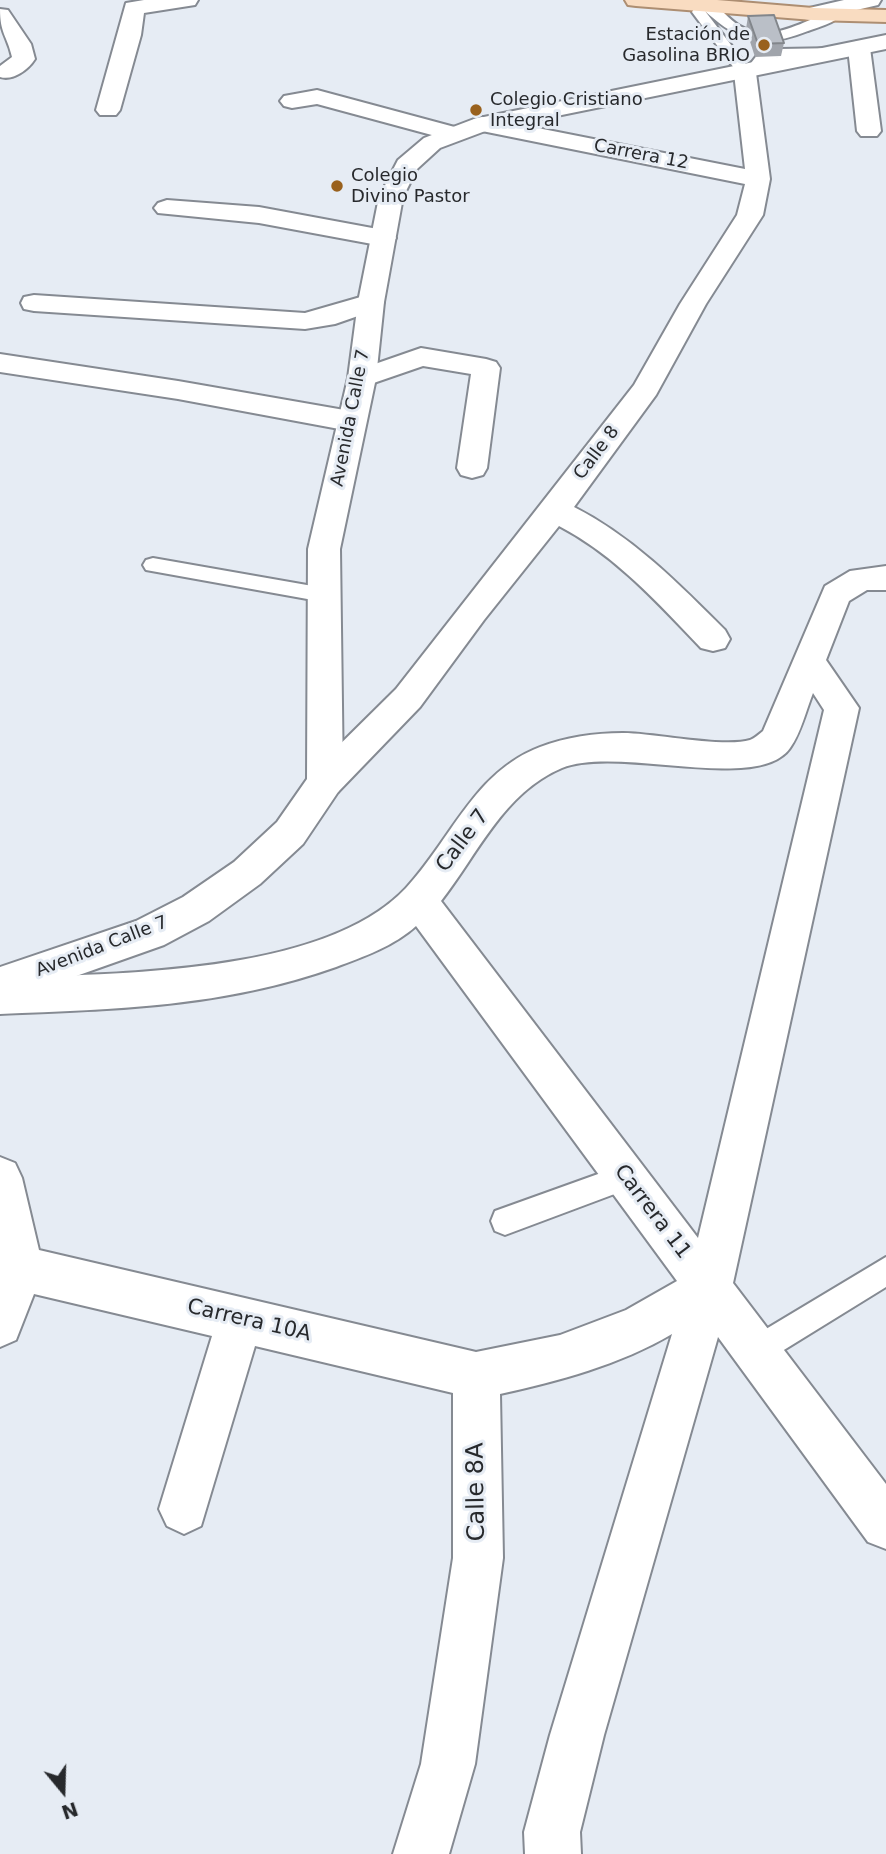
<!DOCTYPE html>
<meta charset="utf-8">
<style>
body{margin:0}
#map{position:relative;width:886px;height:1854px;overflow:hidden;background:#e6ecf4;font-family:"DejaVu Sans",sans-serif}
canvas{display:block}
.north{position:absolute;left:28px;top:1756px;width:70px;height:70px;-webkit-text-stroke:5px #e6ecf4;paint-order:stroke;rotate:161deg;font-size:19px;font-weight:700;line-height:28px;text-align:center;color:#27292c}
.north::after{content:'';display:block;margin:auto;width:24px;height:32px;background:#27292c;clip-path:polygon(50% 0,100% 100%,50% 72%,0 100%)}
</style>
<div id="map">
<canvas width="886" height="1854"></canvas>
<div class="north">N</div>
</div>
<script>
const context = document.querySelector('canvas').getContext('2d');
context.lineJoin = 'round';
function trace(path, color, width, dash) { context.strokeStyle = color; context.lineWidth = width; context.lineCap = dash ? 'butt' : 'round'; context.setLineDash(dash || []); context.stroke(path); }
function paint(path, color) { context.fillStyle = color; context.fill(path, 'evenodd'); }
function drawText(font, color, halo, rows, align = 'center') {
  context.font = font + ' "DejaVu Sans",sans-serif'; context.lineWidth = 6; context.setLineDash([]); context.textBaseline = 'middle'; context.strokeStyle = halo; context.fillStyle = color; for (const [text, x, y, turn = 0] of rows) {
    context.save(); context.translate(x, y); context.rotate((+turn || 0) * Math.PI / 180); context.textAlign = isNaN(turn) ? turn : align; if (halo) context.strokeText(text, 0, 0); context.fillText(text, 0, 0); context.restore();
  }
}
const lane = new Path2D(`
 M 709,3 C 721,7 729,20 740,26 C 772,45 804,19 835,11 L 842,15 C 834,23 819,27 808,31 C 763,49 740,43 705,11 L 748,67 L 758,54 L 780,49 L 838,48 L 845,52 L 838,56 L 780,57 L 768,60 L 757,74 L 740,76 L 692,12 L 694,9 L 704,9 L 704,4 Z
 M 153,558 L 324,588 L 331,590 L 334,595 L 331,600 L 324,602 L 146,570 L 143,565 L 146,560 Z
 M 626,1164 L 636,1168 L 640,1177 L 636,1186 L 505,1235 L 495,1231 L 491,1221 L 495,1211 Z
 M 886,1257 L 886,1287 L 766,1361 L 756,1366 L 746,1361 L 741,1351 L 746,1341 Z`);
const street = new Path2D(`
 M 144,0 L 198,0 L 195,5 L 144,13 L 141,35 L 120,110 L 116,115 L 100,115 L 96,110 L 126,3 Z
 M 844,0 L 881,0 L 878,5 L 813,20 L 805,19 L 802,14 L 805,9 Z
 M 0,9 L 8,10 L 31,44 L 35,59 C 28,70 13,81 0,77 L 0,66 L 12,57 C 7,35 0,34 0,9 Z
 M 859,41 L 867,43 L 870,48 L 881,131 L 877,136 L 861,136 L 857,131 L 848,48 L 851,43 Z
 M 745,66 L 753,68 L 756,73 L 770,179 L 763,215 L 706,304 L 656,395 L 574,507 C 633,537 679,584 725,630 L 730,639 L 725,648 L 713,651 L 701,648 C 658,603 615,555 559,526 L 484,620 L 420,707 L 338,792 L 325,796 L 312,792 L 307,782 L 312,772 L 396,689 L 634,385 L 680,304 L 737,215 L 745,184 L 482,131 L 474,129 L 470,124 L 474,119 L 482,117 L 745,169 L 734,73 L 737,68 Z
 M 317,90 L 462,129 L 466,134 L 462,139 L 454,141 L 317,104 L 292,108 L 284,106 L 280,101 L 284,96 Z
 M 167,200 L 259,207 L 383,230 L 392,233 L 396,238 L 392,243 L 383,246 L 259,223 L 158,213 L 154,208 L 158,203 Z
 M 371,294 L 381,296 L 384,302 L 381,308 L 335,324 L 305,329 L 34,311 L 24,309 L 21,303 L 24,297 L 34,295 L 305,313 Z
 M 421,348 L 486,359 L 496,362 L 500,368 L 487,468 L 483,475 L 472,478 L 461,475 L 457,468 L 471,374 L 423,366 L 362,387 L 352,384 L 348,378 L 352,372 Z
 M 0,354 L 178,381 L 350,411 L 360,414 L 365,421 L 360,428 L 350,431 L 178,399 L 0,372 Z
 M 886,566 L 886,590 L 867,590 L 849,601 L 826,660 L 859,708 L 733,1283 L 886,1484 L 886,1549 L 868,1542 L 718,1337 L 604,1735 L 580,1832 L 581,1854 L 525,1854 L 524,1832 L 550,1735 L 672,1334 C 619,1365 559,1381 500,1394 L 503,1558 L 475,1764 L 449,1854 L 393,1854 L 421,1764 L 453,1558 L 453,1393 L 255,1346 L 201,1526 L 184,1534 L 167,1526 L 159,1509 L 212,1336 L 34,1294 L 16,1340 L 0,1347 L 0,1157 L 15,1163 L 22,1178 L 39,1250 L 476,1352 L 560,1335 L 626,1310 L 677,1281 L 416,926 C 394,946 363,957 336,967 C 224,1007 117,1009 0,1014 L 0,978 C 114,973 323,976 406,888 C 451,840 474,772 540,747 C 567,737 594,733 623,733 C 654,733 724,748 750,740 C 755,738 759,734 763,731 L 825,586 L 850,571 ZM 813,693 L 824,710 L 698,1238 L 441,901 C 478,854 503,793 562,768 C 618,745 758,794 790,748 C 801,733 806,710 813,693 Z`);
const secondary = new Path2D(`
 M 886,35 L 886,49 L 488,130 L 440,148 L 417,169 L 403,197 L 384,302 L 376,378 L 340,549 L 343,782 L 338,792 L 303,844 L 260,884 L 209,921 L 164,945 L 0,1003 L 0,967 L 136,921 L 183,897 L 234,862 L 277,822 L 307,779 L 308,549 L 348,378 L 358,302 L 379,197 L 398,160 L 424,138 L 474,119 Z`);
const primary = new Path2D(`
 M 625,0 L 717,0 L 813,8 L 886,10 L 886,22 L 813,20 L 636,6 L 628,5 Z`);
trace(lane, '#858a92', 4);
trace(street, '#858a92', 4);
trace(secondary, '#858a92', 4);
trace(primary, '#ad8e72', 4);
paint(lane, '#fff');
paint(street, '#fff');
paint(secondary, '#fff');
paint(primary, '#f9dcc1');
paint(new Path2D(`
 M 748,16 L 784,43 L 781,56 L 755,57 L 746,29 Z`), '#a0a4ab');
const building = new Path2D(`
 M 774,15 L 784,43 L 758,44 L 748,16 Z`);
paint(building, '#babfc7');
trace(building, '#82868b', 2);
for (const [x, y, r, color] of [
 [764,45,7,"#99611d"],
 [476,110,7,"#99611d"],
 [337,186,7,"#99611d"]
]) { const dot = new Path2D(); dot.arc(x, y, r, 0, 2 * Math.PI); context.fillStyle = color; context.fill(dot); trace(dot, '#e6ecf4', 2.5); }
drawText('18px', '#27292c', '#e6ecf4', [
 ["Estación de",750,35,"right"],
 ["Gasolina BRIO",750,56,"right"],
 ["Colegio Cristiano",490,100],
 ["Integral",490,121],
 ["Colegio",351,176],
 ["Divino Pastor",351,197]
], 'left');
drawText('18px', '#27292c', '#e6ecf4', [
 ["Carrera 12",641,155,11],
 ["Avenida Calle 7",351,418,-79],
 ["Calle 8",597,453,-53],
 ["Avenida Calle 7",102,947,-21]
]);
drawText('21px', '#27292c', '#e6ecf4', [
 ["Calle 7",463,841,-53],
 ["Carrera 11",652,1212,53],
 ["Carrera 10A",249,1321,13]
]);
drawText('24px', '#27292c', '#e6ecf4', [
 ["Calle 8A",477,1492,-91]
]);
</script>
